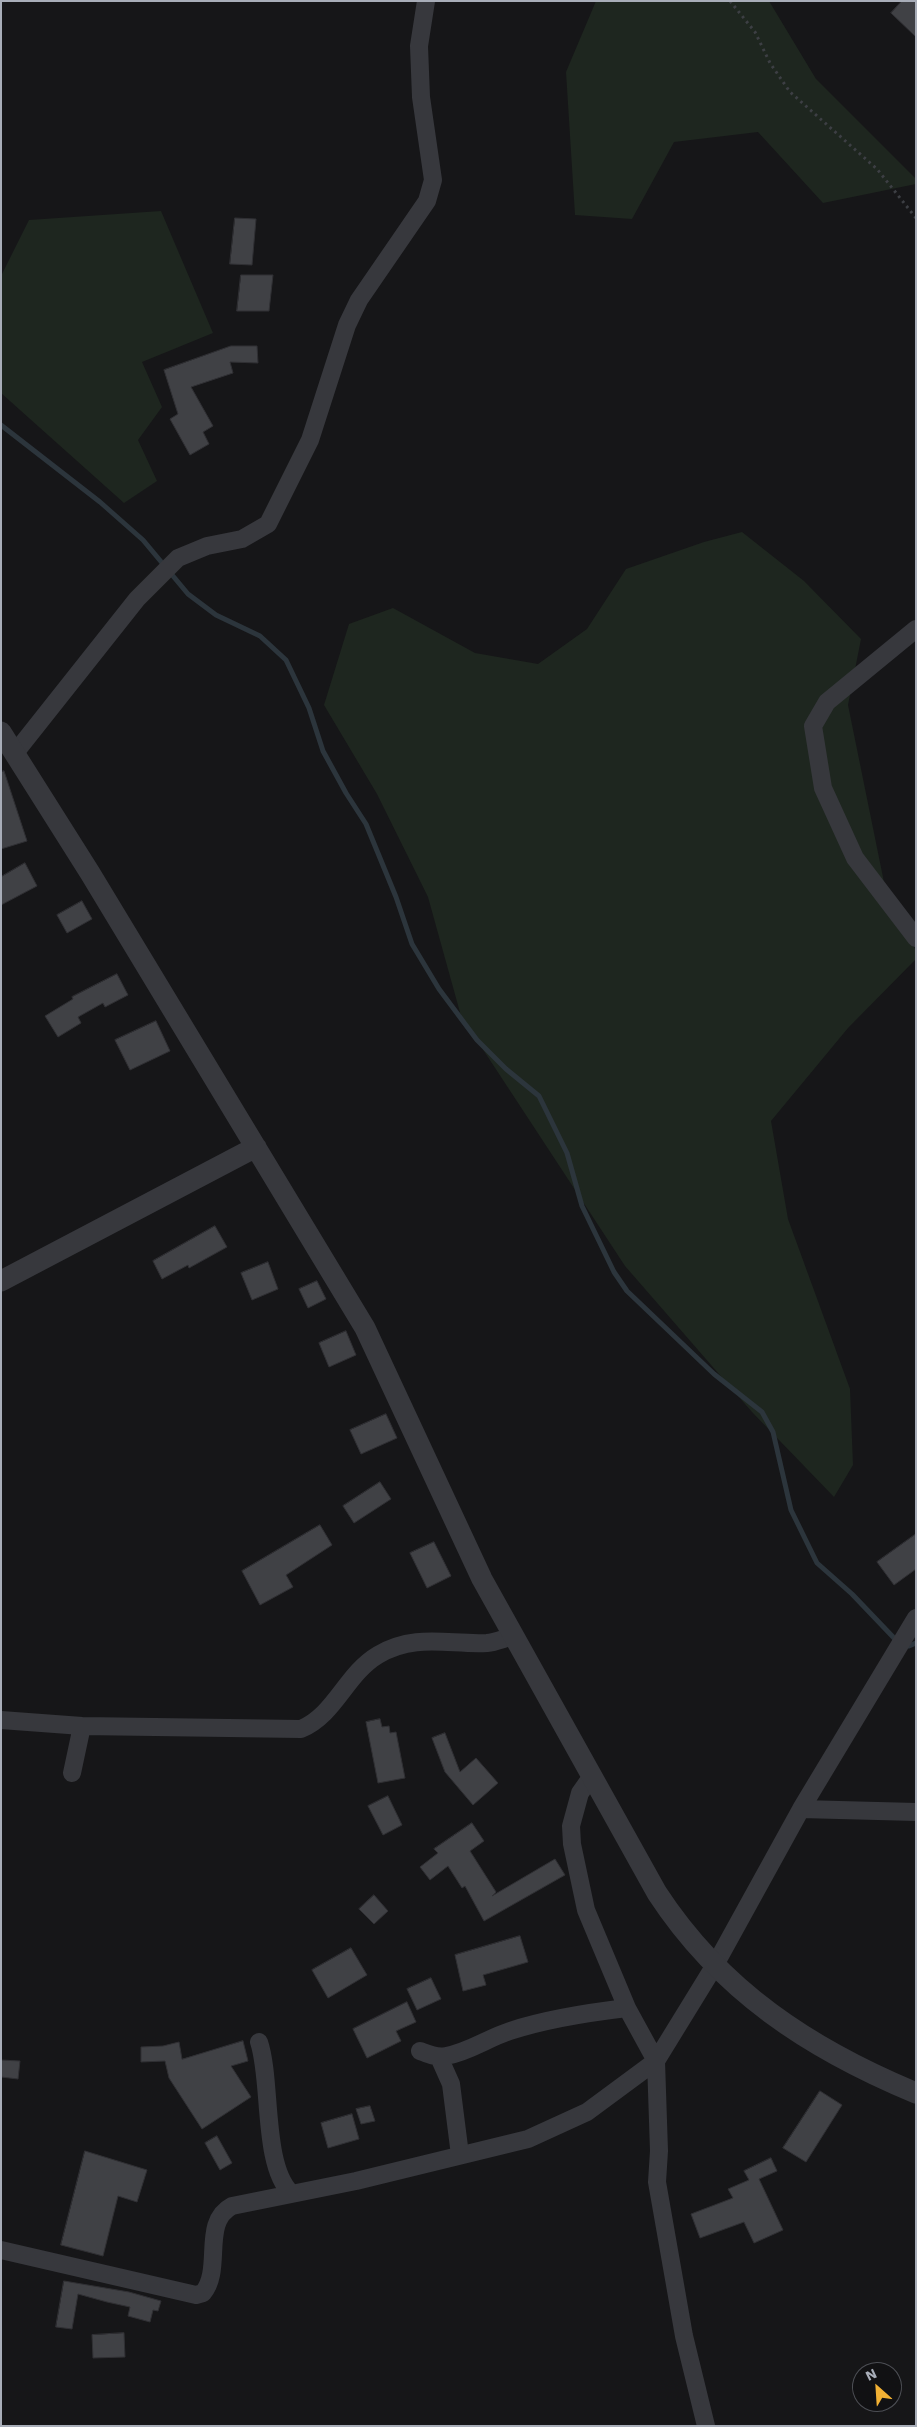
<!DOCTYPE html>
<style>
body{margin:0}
#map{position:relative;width:917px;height:2427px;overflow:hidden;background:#161618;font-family:"Work Sans",sans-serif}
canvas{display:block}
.frame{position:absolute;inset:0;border:2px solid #a8adb8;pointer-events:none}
.north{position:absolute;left:852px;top:2362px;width:50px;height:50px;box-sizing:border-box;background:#111113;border:1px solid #4d4f55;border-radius:50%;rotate:334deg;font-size:14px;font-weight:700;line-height:20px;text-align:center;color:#a8adb8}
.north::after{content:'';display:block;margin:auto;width:18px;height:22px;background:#f2b134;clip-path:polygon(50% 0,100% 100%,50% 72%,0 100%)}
</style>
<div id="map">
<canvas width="917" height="2427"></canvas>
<div class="frame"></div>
<div class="north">N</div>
</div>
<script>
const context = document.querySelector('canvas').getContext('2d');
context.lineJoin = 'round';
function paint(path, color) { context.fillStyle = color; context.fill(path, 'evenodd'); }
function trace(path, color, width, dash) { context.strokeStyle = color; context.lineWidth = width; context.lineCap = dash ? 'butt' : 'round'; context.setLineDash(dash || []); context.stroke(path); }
paint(new Path2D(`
 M 596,1 L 769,1 L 816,79 L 916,179 L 916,184 L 823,203 L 758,132 L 674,142 L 632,219 L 575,215 L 566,72 Z
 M 161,211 L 213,333 L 142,362 L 162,407 L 138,440 L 157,481 L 124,503 L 1,393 L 1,276 L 29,220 Z
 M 742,532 L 804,581 L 861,639 L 848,705 L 886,892 L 916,951 L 916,959 L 848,1028 L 771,1121 L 788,1219 L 850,1389 L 853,1465 L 834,1497 L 752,1412 L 625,1266 L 461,1016 L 428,897 L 377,794 L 324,705 L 349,624 L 393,608 L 475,653 L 538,664 L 587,629 L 626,569 L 704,542 Z`), '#1e261f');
trace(new Path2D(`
 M 1,425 L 100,502 L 143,540 L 188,594 L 216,615 L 260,636 L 286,660 L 309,708 L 323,751 L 346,793 L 366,824 L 396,897 L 412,944 L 439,989 L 477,1040 L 506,1069 L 539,1096 L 567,1153 L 582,1206 L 614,1272 L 627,1291 L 714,1374 L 762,1412 L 773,1432 L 791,1510 L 817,1563 L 852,1594 L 894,1638 L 909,1646 L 916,1643`), '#2c353c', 5);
const building = new Path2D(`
 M 902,1 L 916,1 L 916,37 L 891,13 Z
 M 235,218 L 256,219 L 252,265 L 230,264 Z
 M 241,275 L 273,275 L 269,311 L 237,311 Z
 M 231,346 L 257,346 L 258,363 L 230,362 L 233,373 L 191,387 L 213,426 L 203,432 L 209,444 L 190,455 L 170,419 L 178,414 L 164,370 Z
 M 4,771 L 27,841 L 1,849 L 1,772 Z
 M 25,863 L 37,886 L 1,905 L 1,877 Z
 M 82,901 L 92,919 L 67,933 L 57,915 Z
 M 117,974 L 128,995 L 105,1007 L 103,1003 L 78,1017 L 81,1023 L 58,1037 L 45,1016 L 73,999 L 72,997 Z
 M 156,1021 L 170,1051 L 130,1070 L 115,1040 Z
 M 215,1226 L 227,1247 L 189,1268 L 188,1265 L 162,1279 L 153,1261 Z
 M 268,1262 L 278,1289 L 252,1300 L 241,1273 Z
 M 317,1281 L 326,1299 L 308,1308 L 299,1289 Z
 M 346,1331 L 356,1355 L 329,1367 L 319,1343 Z
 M 386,1414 L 397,1438 L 361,1454 L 350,1430 Z
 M 380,1482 L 391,1499 L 354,1523 L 343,1506 Z
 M 320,1525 L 332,1545 L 286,1575 L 293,1587 L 260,1605 L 242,1571 Z
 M 916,1534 L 916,1569 L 894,1585 L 877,1562 Z
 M 434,1542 L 451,1576 L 427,1588 L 410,1553 Z
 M 380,1719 L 382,1727 L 389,1726 L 390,1733 L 396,1732 L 405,1778 L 378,1783 L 366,1722 Z
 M 445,1733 L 460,1772 L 476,1758 L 498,1783 L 473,1805 L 445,1772 L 432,1738 Z
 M 388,1796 L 402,1825 L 383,1835 L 368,1806 Z
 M 472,1823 L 484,1841 L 470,1851 L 496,1892 L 492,1896 L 555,1859 L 565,1875 L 484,1921 L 465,1886 L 462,1888 L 448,1866 L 430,1880 L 420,1867 L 438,1853 L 434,1849 Z
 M 374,1895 L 388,1911 L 374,1924 L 359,1909 Z
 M 520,1936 L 528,1962 L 483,1975 L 486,1985 L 463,1991 L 455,1955 Z
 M 351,1948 L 367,1975 L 328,1998 L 312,1970 Z
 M 431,1978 L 441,1999 L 417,2010 L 407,1989 Z
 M 407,2002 L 416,2022 L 396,2031 L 401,2041 L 367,2058 L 353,2029 Z
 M 243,2041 L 248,2061 L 231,2066 L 251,2097 L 202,2129 L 169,2078 L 165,2061 L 141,2062 L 141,2047 L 163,2046 L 179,2042 L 182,2059 Z
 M 1,2060 L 20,2061 L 18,2079 L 1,2077 Z
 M 820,2091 L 842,2105 L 806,2162 L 783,2148 Z
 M 370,2106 L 375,2121 L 361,2124 L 356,2109 Z
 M 352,2114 L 359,2139 L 328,2148 L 321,2123 Z
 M 217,2136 L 232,2163 L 220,2170 L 205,2143 Z
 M 85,2151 L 147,2170 L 137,2202 L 118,2196 L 103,2256 L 61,2245 Z
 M 771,2158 L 777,2171 L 759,2179 L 783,2230 L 754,2243 L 744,2222 L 700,2238 L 691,2214 L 733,2198 L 728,2189 L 749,2180 L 744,2171 Z
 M 64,2281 L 129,2292 L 161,2301 L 158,2311 L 153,2310 L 150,2322 L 128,2316 L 130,2307 L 107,2302 L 78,2294 L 72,2329 L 56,2327 Z
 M 124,2333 L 125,2357 L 93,2358 L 92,2335 Z`);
paint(building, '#404145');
trace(building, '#303034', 1);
trace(new Path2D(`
 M 730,1 L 755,32 L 770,63 L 790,92 L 877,169 L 916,218`), '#3d3f44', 3, [2.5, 4]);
trace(new Path2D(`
 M 916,629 L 827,702 L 813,726 L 823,788 L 855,858 L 916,938
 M 15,753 L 137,599 L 178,558 L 207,546 L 242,539 L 268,524 L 310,440 L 347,325 L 359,300 L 427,201 L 433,180 L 421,97 L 419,46 L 426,1
 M 1,1720 L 82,1726 L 301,1729 C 335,1715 346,1674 378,1655 C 415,1633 449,1645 487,1643 C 496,1642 505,1638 514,1636
 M 72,1773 L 82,1726
 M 592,1776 L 580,1793 L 571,1826 L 572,1844 L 586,1910 L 627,2008 L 656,2061 L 659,2151 L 657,2182 L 684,2336 L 706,2426
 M 801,1809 L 916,1812
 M 259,2042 C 272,2081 262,2165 291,2193
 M 420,2051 C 428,2054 436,2058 446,2056 C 469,2052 488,2038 510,2031 C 543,2020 593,2012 627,2008
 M 439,2057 L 451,2084 L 460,2155
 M 1,2250 L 196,2295 L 203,2293 C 223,2269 201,2222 232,2206 L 356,2181 L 528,2139 L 587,2112 L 656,2061 L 715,1965 L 801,1809 L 916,1618`), '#37383d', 18);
trace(new Path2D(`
 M 1,732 L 90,873 L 365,1328 L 482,1579 L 657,1893 C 721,1991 810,2049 916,2093
 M 1,1281 L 256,1147`), '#37383d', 21);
</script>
